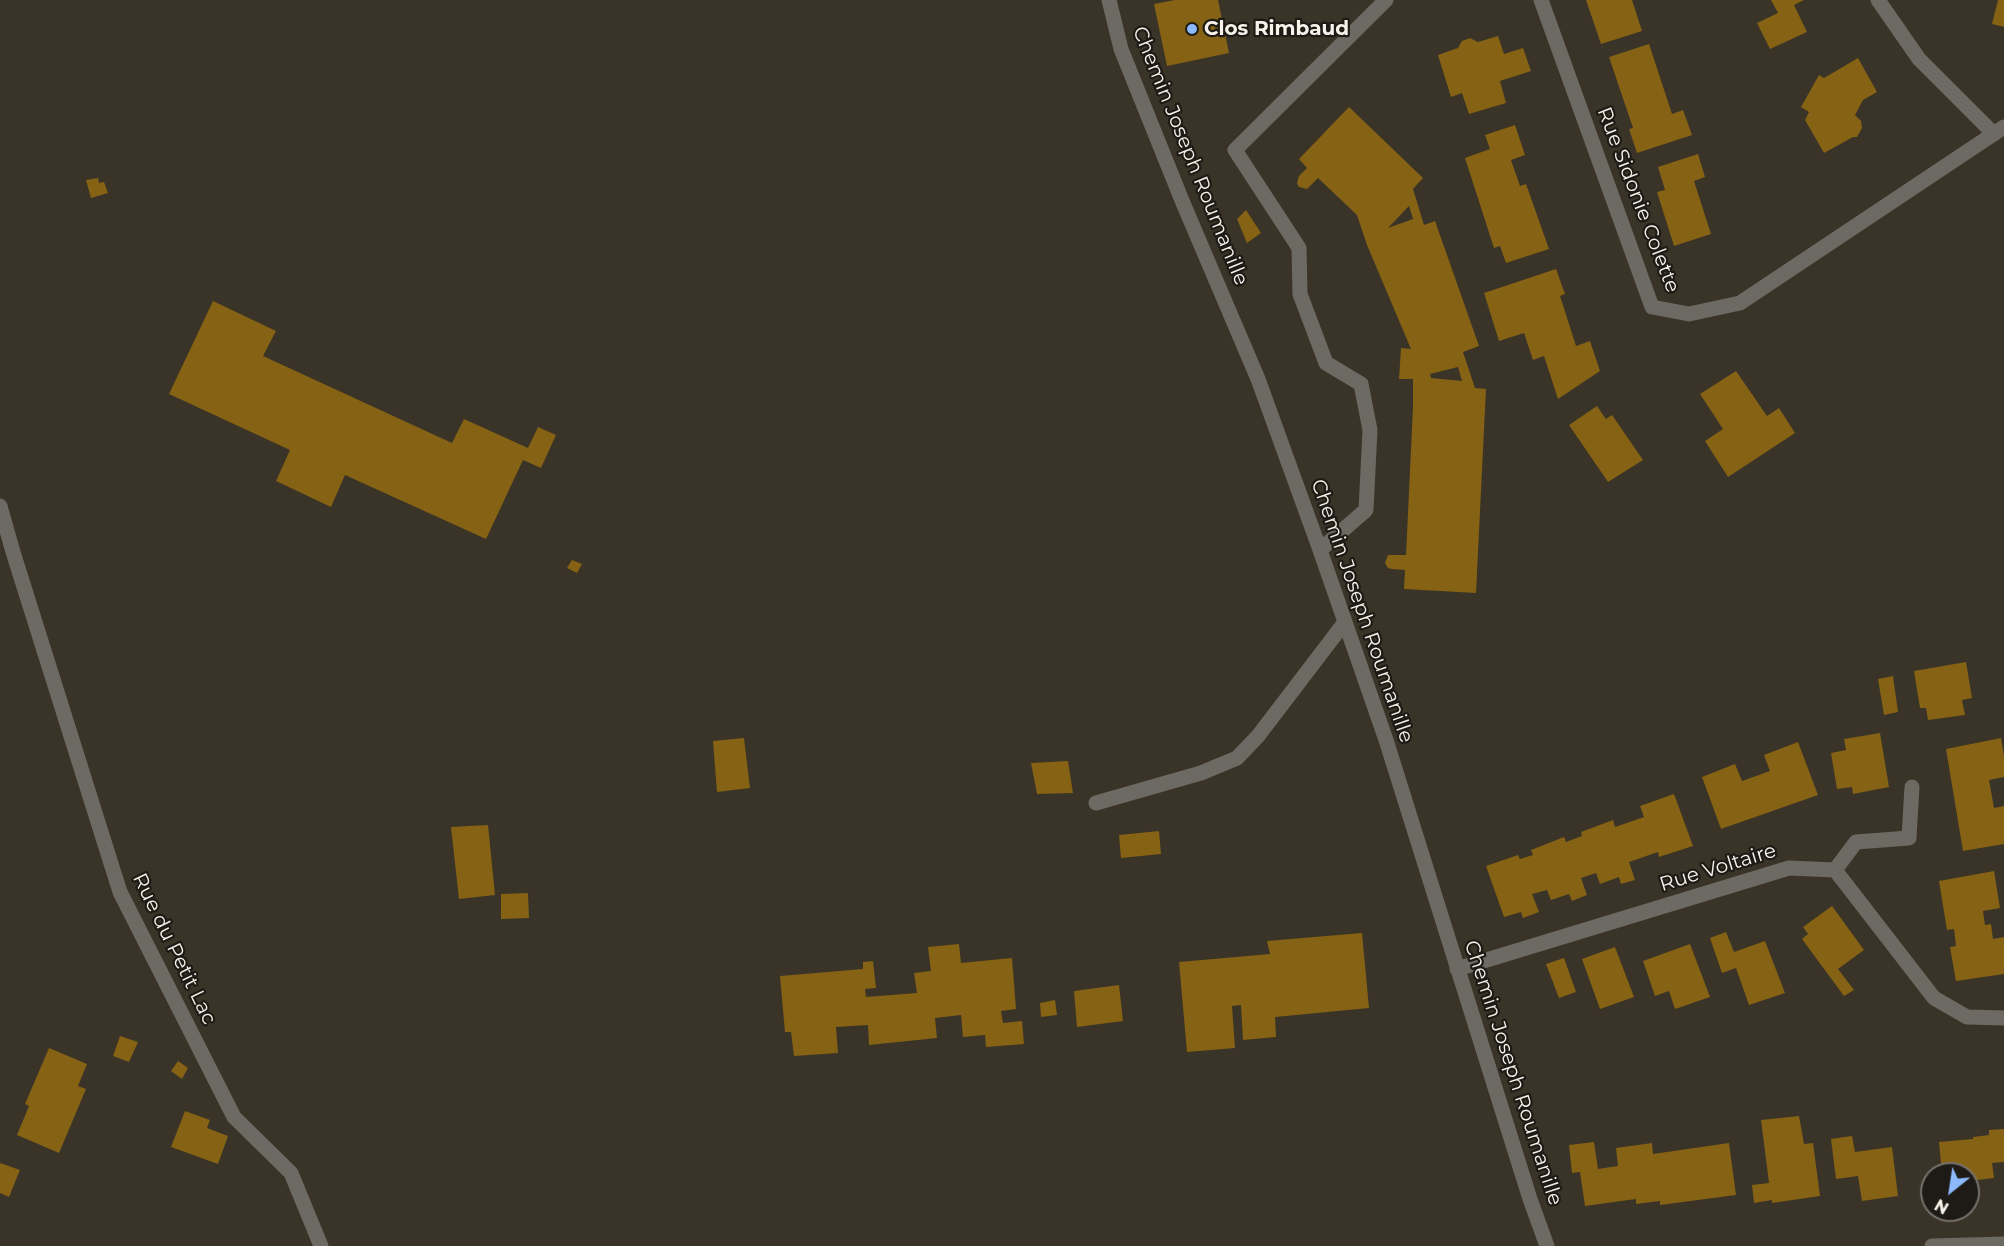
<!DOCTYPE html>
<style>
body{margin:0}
#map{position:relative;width:2004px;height:1246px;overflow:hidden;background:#3a3327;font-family:Montserrat,sans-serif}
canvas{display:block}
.north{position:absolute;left:1920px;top:1162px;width:60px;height:60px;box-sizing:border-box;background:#1e1b16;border:2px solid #75716b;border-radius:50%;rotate:210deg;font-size:16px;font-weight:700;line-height:24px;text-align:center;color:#f7f3eb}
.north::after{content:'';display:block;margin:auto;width:21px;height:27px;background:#8bb9fc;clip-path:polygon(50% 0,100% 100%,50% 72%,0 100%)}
</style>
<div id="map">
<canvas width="2004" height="1246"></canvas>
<div class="north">N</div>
</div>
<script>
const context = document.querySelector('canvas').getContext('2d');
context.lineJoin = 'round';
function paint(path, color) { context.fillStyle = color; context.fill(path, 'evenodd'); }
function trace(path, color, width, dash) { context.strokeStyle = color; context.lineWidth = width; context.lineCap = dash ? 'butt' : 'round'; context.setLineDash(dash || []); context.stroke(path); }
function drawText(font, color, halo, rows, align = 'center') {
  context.font = font + ' Montserrat,sans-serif'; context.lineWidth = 4.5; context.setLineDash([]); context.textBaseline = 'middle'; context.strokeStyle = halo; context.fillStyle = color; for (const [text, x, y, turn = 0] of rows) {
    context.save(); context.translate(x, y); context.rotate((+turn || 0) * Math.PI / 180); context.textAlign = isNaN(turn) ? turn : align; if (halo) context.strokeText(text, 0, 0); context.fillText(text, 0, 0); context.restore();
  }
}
paint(new Path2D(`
 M 1175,0 L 1218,0 L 1229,53 L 1167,66 L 1154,4 Z
 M 1586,0 L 1632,0 L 1642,31 L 1601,44 Z
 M 1771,0 L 1804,0 L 1794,5 L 1807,32 L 1770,49 L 1757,23 L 1778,13 Z
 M 1998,0 L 2004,0 L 2004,27 L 1992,24 Z
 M 1498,36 L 1504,54 L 1523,48 L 1531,71 L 1500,81 L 1506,103 L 1469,114 L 1462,93 L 1451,97 L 1438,55 L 1458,48 L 1462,41 L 1470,38 L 1478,42 Z
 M 1649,44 L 1672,114 L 1683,110 L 1692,135 L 1637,153 L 1629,129 L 1633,128 L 1609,57 Z
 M 1858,58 L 1877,92 L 1863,100 L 1855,115 L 1861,121 L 1862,128 L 1857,137 L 1853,137 L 1824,153 L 1805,120 L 1809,112 L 1801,107 L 1819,75 L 1824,78 Z
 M 1349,107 L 1423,178 L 1413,189 L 1424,225 L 1435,221 L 1479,346 L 1463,352 L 1475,388 L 1486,389 L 1476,593 L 1404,589 L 1405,570 L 1392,569 L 1388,568 L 1385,563 L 1388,555 L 1406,555 L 1413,407 L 1413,379 L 1399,379 L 1401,348 L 1411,349 L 1367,245 L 1357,215 L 1318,178 L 1307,189 L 1299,187 L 1297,183 L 1299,176 L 1307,168 L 1299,159 ZM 1409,206 L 1413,219 L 1388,228 ZM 1458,367 L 1462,381 L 1431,378 L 1430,374 Z
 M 1515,125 L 1525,155 L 1511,160 L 1520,186 L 1526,184 L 1549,249 L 1506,263 L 1500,246 L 1494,248 L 1465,158 L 1490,149 L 1485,135 Z
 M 1698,154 L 1705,177 L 1694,181 L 1711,234 L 1674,246 L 1657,192 L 1665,190 L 1658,167 Z
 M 98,178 L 99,183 L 104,182 L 108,193 L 91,198 L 86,180 Z
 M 1246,210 L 1261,233 L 1247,243 L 1237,219 Z
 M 1556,269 L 1565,294 L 1560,296 L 1576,346 L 1590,341 L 1600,371 L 1558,399 L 1544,356 L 1533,360 L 1524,333 L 1499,341 L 1484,293 Z
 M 213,301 L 276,331 L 263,356 L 452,443 L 464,419 L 528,448 L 538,427 L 556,435 L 541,468 L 523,460 L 486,539 L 345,475 L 331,507 L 276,481 L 290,450 L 169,394 Z
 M 1736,371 L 1767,416 L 1779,408 L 1795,433 L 1728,477 L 1705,441 L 1723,429 L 1700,394 Z
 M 1597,406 L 1606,419 L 1612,415 L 1643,460 L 1608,482 L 1569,425 Z
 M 572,560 L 582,564 L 577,573 L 567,568 Z
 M 1966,662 L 1972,698 L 1962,700 L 1965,715 L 1928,720 L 1926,708 L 1920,708 L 1914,671 Z
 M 1893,676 L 1898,712 L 1884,715 L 1878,679 Z
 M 1880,733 L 1889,787 L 1853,794 L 1852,787 L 1837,789 L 1831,753 L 1846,750 L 1844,739 Z
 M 744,738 L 750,788 L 717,792 L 713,741 Z
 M 2001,738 L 2004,756 L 2004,777 L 1989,780 L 1994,808 L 2004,806 L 2004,844 L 1963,851 L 1946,749 Z
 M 1798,742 L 1818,795 L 1721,829 L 1702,777 L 1735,764 L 1742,781 L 1770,771 L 1764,755 Z
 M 1068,761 L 1073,793 L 1037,794 L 1031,763 Z
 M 1674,794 L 1693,846 L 1659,857 L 1658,852 L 1629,862 L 1635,880 L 1621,884 L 1619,877 L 1600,884 L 1596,873 L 1581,878 L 1587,895 L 1572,901 L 1569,894 L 1551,900 L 1547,890 L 1532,894 L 1539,912 L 1523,918 L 1521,912 L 1504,917 L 1486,866 L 1518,855 L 1520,859 L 1533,855 L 1531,850 L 1564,837 L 1566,842 L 1582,836 L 1581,832 L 1613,820 L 1615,827 L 1644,817 L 1640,806 Z
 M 488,825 L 495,895 L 459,899 L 451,827 Z
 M 1159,831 L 1161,854 L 1121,858 L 1119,835 Z
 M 1994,871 L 2000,908 L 1983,911 L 1985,925 L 1991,924 L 1993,939 L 2004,937 L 2004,974 L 1956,981 L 1950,947 L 1956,946 L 1954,929 L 1947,930 L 1939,881 Z
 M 528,893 L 529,918 L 501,919 L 501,894 Z
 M 1832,906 L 1864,950 L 1838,969 L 1854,990 L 1844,996 L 1802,939 L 1808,934 L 1803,927 Z
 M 1726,932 L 1734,952 L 1765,941 L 1785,993 L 1749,1005 L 1736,968 L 1722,973 L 1710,938 Z
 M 1362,933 L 1369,1008 L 1275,1017 L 1276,1037 L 1243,1040 L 1241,1005 L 1232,1006 L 1235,1048 L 1187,1052 L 1179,962 L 1270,954 L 1267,941 Z
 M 959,944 L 961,963 L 1012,958 L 1016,1009 L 1001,1011 L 1003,1023 L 1022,1021 L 1024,1044 L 986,1047 L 985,1035 L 963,1037 L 961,1015 L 935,1018 L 937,1038 L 869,1045 L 868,1025 L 836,1027 L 838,1053 L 794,1056 L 791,1032 L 785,1032 L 780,976 L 863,969 L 863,962 L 873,961 L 876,988 L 865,989 L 866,997 L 917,993 L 914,973 L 931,971 L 928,947 Z
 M 1690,944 L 1710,997 L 1675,1009 L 1669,991 L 1655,996 L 1643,961 Z
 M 1615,947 L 1634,997 L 1600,1009 L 1582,959 Z
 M 1564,958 L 1576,992 L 1559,998 L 1546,964 Z
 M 1119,985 L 1123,1021 L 1077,1027 L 1074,991 Z
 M 1055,1000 L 1057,1015 L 1041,1017 L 1040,1003 Z
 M 120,1036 L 138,1042 L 129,1062 L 113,1056 Z
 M 49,1048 L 87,1064 L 78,1086 L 86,1089 L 59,1153 L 17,1135 L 29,1106 L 25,1104 Z
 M 178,1061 L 188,1068 L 182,1079 L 171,1071 Z
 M 185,1111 L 210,1120 L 207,1128 L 228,1136 L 218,1164 L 171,1147 Z
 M 1799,1116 L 1804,1144 L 1813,1143 L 1820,1196 L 1772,1203 L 1772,1200 L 1754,1203 L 1752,1185 L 1769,1183 L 1761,1120 Z
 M 2004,1129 L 2004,1162 L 1992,1163 L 1994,1178 L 1977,1180 L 1979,1191 L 1968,1193 L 1968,1174 L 1942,1174 L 1939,1142 L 1973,1139 L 1973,1137 L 1989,1135 L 1989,1130 Z
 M 1852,1136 L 1855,1152 L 1892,1147 L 1898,1196 L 1862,1201 L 1858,1176 L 1836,1179 L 1831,1139 Z
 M 1594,1142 L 1598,1169 L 1618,1166 L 1616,1148 L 1652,1143 L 1653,1154 L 1729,1143 L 1736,1195 L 1660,1205 L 1660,1201 L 1636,1204 L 1636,1199 L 1585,1206 L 1580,1172 L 1572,1173 L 1569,1145 Z
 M 0,1163 L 20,1170 L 9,1197 L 0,1193 Z`), '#856214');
trace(new Path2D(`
 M 1109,0 L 1121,49 L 1183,203 L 1258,379 L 1320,550 L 1386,740 L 1530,1199 L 1547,1246
 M 1541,0 L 1652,307 L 1689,314 L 1740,303 L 2004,127
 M 1878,0 L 1919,59 L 1994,134
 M 0,506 L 13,552 L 120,892 L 234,1117 L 291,1173 L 321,1246
 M 1320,550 L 1366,510 L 1370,430 L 1361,384 L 1326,363 L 1300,294 L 1299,248 L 1235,150 L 1386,0
 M 1096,803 L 1201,773 L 1237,758 L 1258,736 L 1345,622
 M 1835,870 L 1856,842 L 1909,838 L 1912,787
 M 1457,969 L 1789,868 L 1835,870 L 1934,998 L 1967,1017 L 2004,1018
 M 1932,1246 L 2004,1244`), '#6d6a64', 15);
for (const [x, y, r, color] of [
 [1192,29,6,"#8bb9fc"]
]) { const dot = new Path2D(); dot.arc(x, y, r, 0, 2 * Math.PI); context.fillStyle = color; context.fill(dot); trace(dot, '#1e1b16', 2); }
drawText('bold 20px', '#f7f3eb', '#1e1b16', [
 ["Clos Rimbaud",1204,29]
], 'left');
drawText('20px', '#f7f3eb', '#1e1b16', [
 ["Chemin Joseph Roumanille",1190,156,68],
 ["Rue Sidonie Colette",1638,200,69],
 ["Chemin Joseph Roumanille",1362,611,71],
 ["Rue Voltaire",1718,868,-17],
 ["Rue du Petit Lac",174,949,64],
 ["Chemin Joseph Roumanille",1513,1073,72]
]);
</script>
